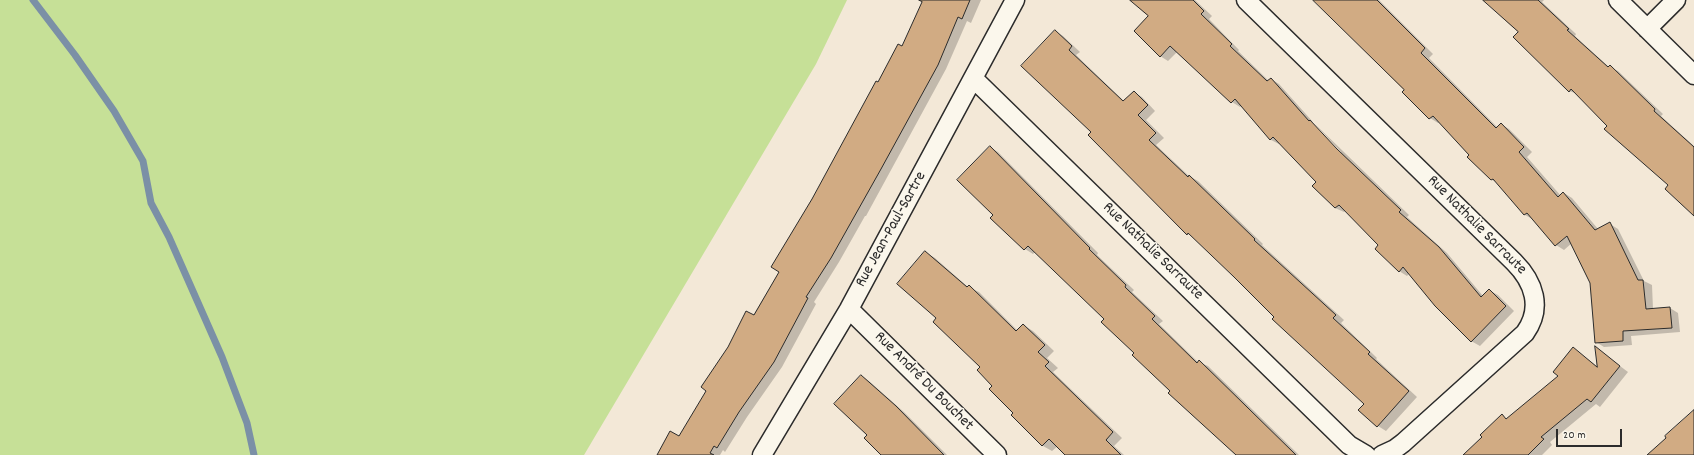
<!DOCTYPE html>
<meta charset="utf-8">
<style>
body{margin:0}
#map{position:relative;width:1694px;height:455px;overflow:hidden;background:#f3e8d7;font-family:Dekko,sans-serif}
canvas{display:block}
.scale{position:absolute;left:1556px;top:429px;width:66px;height:18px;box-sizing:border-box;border:2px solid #2b2b2b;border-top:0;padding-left:5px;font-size:12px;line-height:14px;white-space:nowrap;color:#2b2b2b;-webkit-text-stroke:3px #fbf7ec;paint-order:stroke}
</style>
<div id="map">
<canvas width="1694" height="455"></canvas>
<div class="scale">20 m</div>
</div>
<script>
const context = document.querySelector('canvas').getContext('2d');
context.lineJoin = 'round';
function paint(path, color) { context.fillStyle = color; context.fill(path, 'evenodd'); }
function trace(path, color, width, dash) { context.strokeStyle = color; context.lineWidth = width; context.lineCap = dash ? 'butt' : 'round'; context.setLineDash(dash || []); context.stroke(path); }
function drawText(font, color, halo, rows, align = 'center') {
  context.font = font + ' Dekko,sans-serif'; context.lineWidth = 3; context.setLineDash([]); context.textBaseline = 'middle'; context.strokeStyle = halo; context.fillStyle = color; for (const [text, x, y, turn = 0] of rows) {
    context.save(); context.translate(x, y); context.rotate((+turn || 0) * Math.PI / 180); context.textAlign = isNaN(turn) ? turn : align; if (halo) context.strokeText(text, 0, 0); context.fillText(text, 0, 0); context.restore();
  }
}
paint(new Path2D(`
 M 0,0 L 847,0 L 816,64 L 584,455 L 0,455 Z`), '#c6e097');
paint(new Path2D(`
 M 921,0 L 981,0 L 971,23 L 967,21 L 946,69 L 866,216 L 865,216 L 839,262 L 814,302 L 816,304 L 782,367 L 747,417 L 725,452 L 723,450 L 720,455 L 658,455 L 679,437 L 780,271 L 812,200 L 878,84 L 903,47 L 923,1 Z
 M 1132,0 L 1195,0 L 1212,16 L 1209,19 L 1239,50 L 1238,51 L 1269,81 L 1271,79 L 1279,84 L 1313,122 L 1309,120 L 1339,153 L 1341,152 L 1315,124 L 1409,215 L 1407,217 L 1447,253 L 1483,296 L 1489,290 L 1498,295 L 1514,311 L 1480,346 L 1471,341 L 1409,274 L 1407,276 L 1399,271 L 1380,245 L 1346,210 L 1344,212 L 1335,208 L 1313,186 L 1318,182 L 1280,143 L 1279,144 L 1271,140 L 1241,106 L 1240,107 L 1232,102 L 1178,51 L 1168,61 L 1160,56 L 1149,16 Z
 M 1315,0 L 1379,0 L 1433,54 L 1429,58 L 1498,128 L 1501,124 L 1509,129 L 1532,152 L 1527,157 L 1561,196 L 1564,193 L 1572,198 L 1598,229 L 1610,224 L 1618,229 L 1644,281 L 1652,285 L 1653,309 L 1670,308 L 1678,313 L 1680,332 L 1631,336 L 1632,345 L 1604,347 L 1596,342 L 1591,283 L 1572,243 L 1564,250 L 1556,245 L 1534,220 L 1525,215 L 1498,183 L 1492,180 L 1440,122 L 1438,123 L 1430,118 L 1406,90 Z
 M 1484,0 L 1544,0 L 1542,2 L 1576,34 L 1575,36 L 1609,67 L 1618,71 L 1663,114 L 1661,116 L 1694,146 L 1694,215 L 1670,185 L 1578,94 L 1569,91 L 1519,32 Z
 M 1055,31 L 1063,36 L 1080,52 L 1076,55 L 1124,101 L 1134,92 L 1142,97 L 1155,111 L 1146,120 L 1164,138 L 1156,145 L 1189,176 L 1198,181 L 1263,244 L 1262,245 L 1344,320 L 1341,323 L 1377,358 L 1376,359 L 1417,397 L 1386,431 L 1378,426 L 1360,410 L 1365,404 L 1195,238 L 1188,234 L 1093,132 Z
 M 990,147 L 998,152 L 1098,253 L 1097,255 L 1134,290 L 1132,292 L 1163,321 L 1159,324 L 1198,362 L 1208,366 L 1299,455 L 1236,455 L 1171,391 L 1105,319 L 1036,251 L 1033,254 L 1025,249 L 994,215 Z
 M 925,252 L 935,258 L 968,287 L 979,292 L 1018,331 L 1023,325 L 1033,331 L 1054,351 L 1047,358 L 1058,368 L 1053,372 L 1122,438 L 1114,446 L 1124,455 L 1067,455 L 1058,446 L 1052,451 L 1043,446 L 1012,415 L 1014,413 L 981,367 L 938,318 Z
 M 1573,348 L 1598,367 L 1596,348 L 1628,372 L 1600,407 L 1596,404 L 1550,442 L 1552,445 L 1542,455 L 1465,455 L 1502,416 L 1507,419 L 1559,376 Z
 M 862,376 L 869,381 L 904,412 L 947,455 L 882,455 L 869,435 Z`), '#0003');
trace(new Path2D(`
 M 33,0 L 75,55 L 114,111 L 143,161 L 151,203 L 169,237 L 222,357 L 247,423 L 254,455`), '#7b90a6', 7);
const building = new Path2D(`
 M 919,0 L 970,0 L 962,19 L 958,17 L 938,65 L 881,169 L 831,258 L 806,297 L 808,298 L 774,362 L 739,412 L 717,448 L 714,446 L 710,453 L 714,455 L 657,455 L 670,431 L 679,436 L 706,391 L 701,387 L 728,347 L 746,311 L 754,315 L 779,272 L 771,267 L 812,199 L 876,81 L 878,82 L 898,44 L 902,46 L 922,2 Z
 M 1130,0 L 1193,0 L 1204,11 L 1201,14 L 1232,44 L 1230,46 L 1267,81 L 1271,78 L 1309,121 L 1310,120 L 1337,149 L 1401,210 L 1399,212 L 1439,247 L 1481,297 L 1489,289 L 1506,306 L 1471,342 L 1435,306 L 1403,267 L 1399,272 L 1375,249 L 1378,245 L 1339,205 L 1335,208 L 1312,186 L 1316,182 L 1273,137 L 1270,140 L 1235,99 L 1231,103 L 1170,46 L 1160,57 L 1134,31 L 1148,16 Z
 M 1313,0 L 1377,0 L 1425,48 L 1421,53 L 1496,128 L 1501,123 L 1524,147 L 1519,152 L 1558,197 L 1563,192 L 1595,230 L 1610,222 L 1638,280 L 1643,280 L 1646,309 L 1670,307 L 1672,328 L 1623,331 L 1623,341 L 1595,343 L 1590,283 L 1567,236 L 1555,246 L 1527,213 L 1524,215 L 1493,179 L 1491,180 L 1467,157 L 1469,155 L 1433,116 L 1429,119 L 1402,92 L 1404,90 Z
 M 1483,0 L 1538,0 L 1569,29 L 1567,30 L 1608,67 L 1610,65 L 1655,109 L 1654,111 L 1694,147 L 1694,216 L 1665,189 L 1668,185 L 1604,129 L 1607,126 L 1571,89 L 1569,92 L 1513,37 L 1518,32 Z
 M 1055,30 L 1072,46 L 1069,50 L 1123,101 L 1134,91 L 1148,105 L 1138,115 L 1156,133 L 1149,140 L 1188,177 L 1189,175 L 1255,239 L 1254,240 L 1336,315 L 1333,318 L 1370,352 L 1368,354 L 1409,391 L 1377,427 L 1358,410 L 1364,404 L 1272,319 L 1274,317 L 1234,277 L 1188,233 L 1187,235 L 1088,135 L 1091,132 L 1021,66 Z
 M 990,146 L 1090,248 L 1089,249 L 1126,285 L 1125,287 L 1155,316 L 1152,319 L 1197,363 L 1199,360 L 1296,455 L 1236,455 L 1168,393 L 1170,391 L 1132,355 L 1134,353 L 1101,322 L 1104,319 L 1028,246 L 1024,250 L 990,218 L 993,215 L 957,180 Z
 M 925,251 L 967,287 L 969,285 L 1016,331 L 1023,324 L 1045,345 L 1038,352 L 1049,362 L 1045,366 L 1113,432 L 1106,440 L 1121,455 L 1065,455 L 1049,439 L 1042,446 L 1011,415 L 1013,413 L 989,389 L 992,386 L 977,370 L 980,367 L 933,322 L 936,318 L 897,284 Z
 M 1595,346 L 1620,366 L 1591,402 L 1587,399 L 1541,437 L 1544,439 L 1528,455 L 1463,455 L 1482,437 L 1480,435 L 1502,414 L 1506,419 L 1558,376 L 1553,372 L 1573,347 L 1597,367 Z
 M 861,375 L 896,406 L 944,455 L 881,455 L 864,438 L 867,435 L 834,404 Z
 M 1694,410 L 1694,455 L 1647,455 L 1666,438 L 1665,436 Z`);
paint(building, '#d1ab83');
trace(building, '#2b2b2b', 1);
const street = new Path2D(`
 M 1246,0 L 1514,262 C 1534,282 1543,308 1525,333 L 1403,443 L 1395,449 L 1382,455
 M 1618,0 L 1694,75
 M 1647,29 L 1676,0
 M 974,79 L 1349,445 L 1366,455
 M 849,309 L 997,455
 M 762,455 L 849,309 L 1015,0`);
trace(street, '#2b2b2b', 21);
trace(street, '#fbf7ec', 18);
drawText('16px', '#2b2b2b', '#fbf7ec', [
 ["Rue Nathalie Sarraute",1476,226,45],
 ["Rue Jean-Paul-Sartre",892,230,-61],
 ["Rue Nathalie Sarraute",1152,252,44],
 ["Rue André Du Bouchet",923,382,45]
]);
</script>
